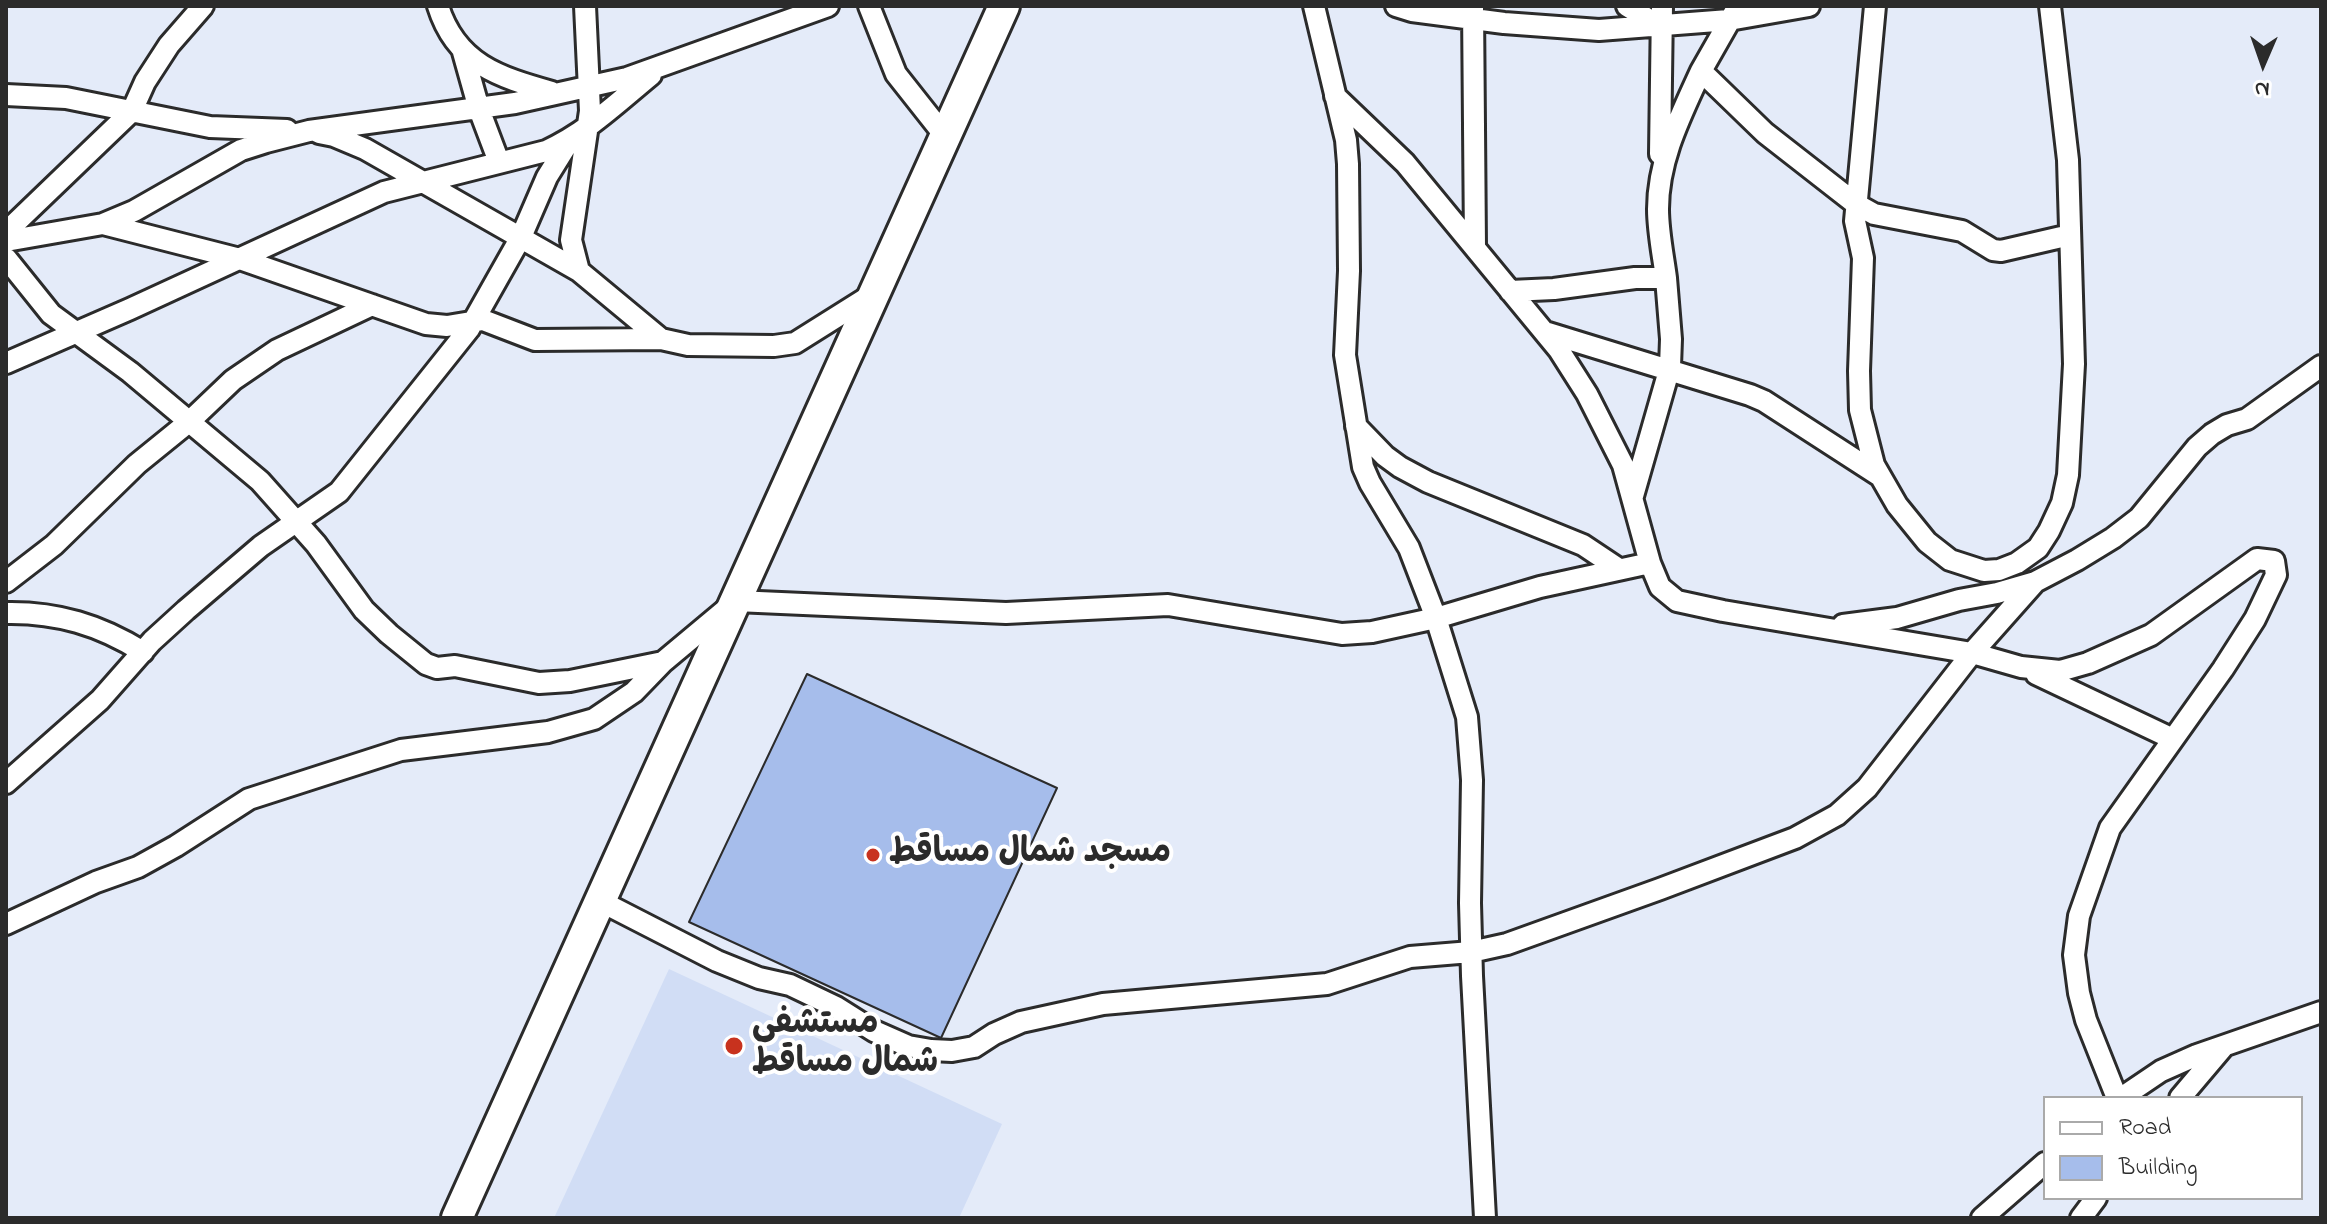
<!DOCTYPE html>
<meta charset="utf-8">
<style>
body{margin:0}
#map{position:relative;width:2327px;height:1224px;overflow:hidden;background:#e4ebf9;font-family:"Indie Flower",sans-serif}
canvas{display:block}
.frame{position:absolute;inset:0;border:8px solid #2b2b2b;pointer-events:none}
.legend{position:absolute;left:2043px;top:1096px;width:260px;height:104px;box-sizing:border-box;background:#fff;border:2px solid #aaa;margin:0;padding:10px 14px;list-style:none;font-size:24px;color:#2b2b2b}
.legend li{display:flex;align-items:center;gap:16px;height:40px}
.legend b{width:40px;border:2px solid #aaa}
.north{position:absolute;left:2223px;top:24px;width:80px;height:80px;-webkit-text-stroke:6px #fff;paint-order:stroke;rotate:182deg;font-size:22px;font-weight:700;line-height:32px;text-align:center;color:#2b2b2b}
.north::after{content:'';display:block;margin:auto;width:28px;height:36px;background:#2b2b2b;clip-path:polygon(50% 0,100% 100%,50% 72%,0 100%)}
</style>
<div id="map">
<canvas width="2327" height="1224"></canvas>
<div class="frame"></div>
<ul class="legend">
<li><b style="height:10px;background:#fff"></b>Road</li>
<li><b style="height:22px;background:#a6bdeb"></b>Building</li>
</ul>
<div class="north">N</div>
</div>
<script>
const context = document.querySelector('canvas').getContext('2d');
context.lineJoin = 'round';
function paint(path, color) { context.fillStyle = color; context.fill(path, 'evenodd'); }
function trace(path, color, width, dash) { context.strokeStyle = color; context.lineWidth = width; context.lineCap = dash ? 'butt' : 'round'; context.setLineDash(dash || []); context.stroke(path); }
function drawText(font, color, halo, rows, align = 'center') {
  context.font = font + ' "Indie Flower","Playpen Sans Arabic",sans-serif'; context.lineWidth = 8; context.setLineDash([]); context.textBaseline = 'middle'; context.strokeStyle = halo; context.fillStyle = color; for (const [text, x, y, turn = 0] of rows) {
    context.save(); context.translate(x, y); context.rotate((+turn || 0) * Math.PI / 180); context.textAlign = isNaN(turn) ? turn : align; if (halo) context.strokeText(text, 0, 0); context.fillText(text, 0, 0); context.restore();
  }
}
paint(new Path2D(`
 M 669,969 L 1002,1124 L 959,1218 L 554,1218 Z`), '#d1ddf5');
const building = new Path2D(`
 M 807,674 L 1057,788 L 941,1038 L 689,922 Z`);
paint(building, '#a6bdeb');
trace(building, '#2b2b2b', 2);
const minor = new Path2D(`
 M 438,6 C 456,64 499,77 552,92
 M 869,6 L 896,74 L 945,136
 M 1314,6 L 1346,140 L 1348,164 L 1349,271 L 1345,355 L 1363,467 L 1370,483 L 1409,548 L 1436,618 L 1467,717 L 1472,780 L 1470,903 L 1472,976 L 1485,1218
 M 1396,6 L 1412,11 L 1504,23 L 1599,30 L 1729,20 L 1809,6
 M 1473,6 L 1475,246
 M 1627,6 L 1661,27
 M 1738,6 L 1701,71 L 1765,133 L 1856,204 L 1874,214 L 1962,231 L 1993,250 L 2001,251 L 2070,235
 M 1875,6 L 1855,221 L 1863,258 L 1859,371 L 1860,410 L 1874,465 L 1897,505 L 1927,542 L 1950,560 L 1984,571 L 1999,570 L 2017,563 L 2038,548 L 2049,531 L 2062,503 L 2068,475 L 2074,364 L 2068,160 L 2050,6
 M 463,52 L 479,109 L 499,162
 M 6,95 L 66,98 L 210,127 L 287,130
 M 1335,96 L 1405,163 L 1559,350 L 1587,394 L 1623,465 L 1650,563 L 1660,587 L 1677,601 L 1723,611 L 1972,653 L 2021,667 L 2060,671 L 2088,663 L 2151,635 L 2257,559 L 2274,561 L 2276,575 L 2255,619 L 2223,669 L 2110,828 L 2079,916 L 2074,955 L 2079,993 L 2086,1020 L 2117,1098
 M 319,133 L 334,136 L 365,149 L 579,271 L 661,339
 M 1660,154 L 1662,6
 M 103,224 L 240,259 L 426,324 L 447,326 L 483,320 L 535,340 L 661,339 L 688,345 L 774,346 L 795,343 L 873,294
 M 6,232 L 132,111 L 145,82 L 169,45 L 203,6
 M 6,241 L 103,224 L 134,211 L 241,150 L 266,142 L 309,131 L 515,103 L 627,78 L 828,6
 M 6,258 L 51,314 L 130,372 L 260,481 L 316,544 L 364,610 L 389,634 L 426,664 L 437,668 L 455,666 L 539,683 L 570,681 L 663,662
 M 579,271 L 571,240 L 590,111 L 585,6
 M 1510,291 L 1554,289 L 1635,278 L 1666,278 C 1663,255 1658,232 1658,209 C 1658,159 1681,115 1701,71
 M 1545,332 L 1750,395 L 1764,401 L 1880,476
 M 6,363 L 130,309 L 384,192 L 546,151 C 586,133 617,103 651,75
 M 1356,426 L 1385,456 L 1400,467 L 1428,482 L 1583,545 L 1619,569
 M 1633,496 L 1670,367 L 1671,339 L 1666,278
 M 6,582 L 54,545 L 137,464 L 190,421 L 233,380 L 277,350 L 372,305
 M 6,613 C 57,612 100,625 143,652
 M 1843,625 L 1897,618 L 1959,600 L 1997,593 L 2035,582 L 2077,560 L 2113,538 L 2139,518 L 2197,447 L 2212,434 L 2227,425 L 2247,419 L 2321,366
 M 2036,674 L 2173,739
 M 6,783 L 100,700 L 152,641 L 186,610 L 261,546 L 339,492 L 469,329 L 521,237 L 547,177 L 570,140
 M 602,902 L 717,961 L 759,978 L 790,985 L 836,1007 L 874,1031 L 908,1046 L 931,1050 L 952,1051 L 974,1047 L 994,1034 L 1021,1022 L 1103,1004 L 1327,984 L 1410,957 L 1471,952 L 1507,944 L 1660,889 L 1795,838 L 1837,815 L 1867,788 L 1972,653 L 2035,582
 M 6,924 L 96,882 L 138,867 L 176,846 L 249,799 L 401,750 L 548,732 L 594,719 L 634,692 L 663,662 L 736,601 L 1006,613 L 1168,605 L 1342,634 L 1372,632 L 1436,618 L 1540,587 L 1650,563
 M 2121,1098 L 2161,1071 L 2197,1055 L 2321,1012
 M 2180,1098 L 2224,1046
 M 1982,1218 L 2045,1163
 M 2081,1218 L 2096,1198`);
const highway = new Path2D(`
 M 457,1218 L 1004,6`);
trace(minor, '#2b2b2b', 26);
trace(highway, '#2b2b2b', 36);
trace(minor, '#fff', 20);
trace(highway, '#fff', 30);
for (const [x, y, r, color] of [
 [873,855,8,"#c8321e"],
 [734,1046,10,"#c8321e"]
]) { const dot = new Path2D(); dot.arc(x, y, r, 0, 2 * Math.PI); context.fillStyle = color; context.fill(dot); trace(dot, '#fff', 3); }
drawText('bold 34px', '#2b2b2b', '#fff', [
 ["مسجد شمال مساقط",889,855],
 ["مستشفى",752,1026],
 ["شمال مساقط",752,1065]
], 'left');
</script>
